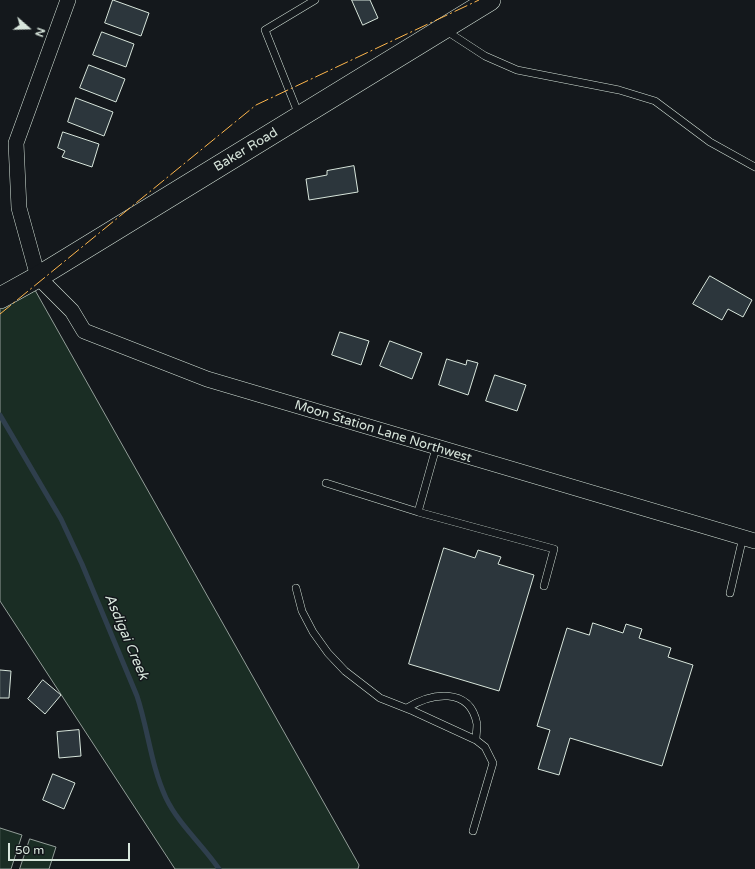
<!DOCTYPE html>
<style>
body{margin:0}
#map{position:relative;width:755px;height:869px;overflow:hidden;background:#14181c;font-family:"Varela Round",sans-serif}
canvas{display:block}
.north{position:absolute;left:8px;top:8px;width:40px;height:40px;-webkit-text-stroke:3px #14181c;paint-order:stroke;rotate:110deg;font-size:11px;font-weight:700;line-height:16px;text-align:center;color:#d8e6dc}
.north::after{content:'';display:block;margin:auto;width:14px;height:18px;background:#d8e6dc;clip-path:polygon(50% 0,100% 100%,50% 72%,0 100%)}
.scale{position:absolute;left:8px;top:843px;width:122px;height:18px;box-sizing:border-box;border:2px solid #d8e6dc;border-top:0;padding-left:5px;font-size:12px;line-height:14px;white-space:nowrap;color:#d8e6dc;-webkit-text-stroke:3px #14181c;paint-order:stroke}
</style>
<div id="map">
<canvas width="755" height="869"></canvas>
<div class="north">N</div>
<div class="scale">50 m</div>
</div>
<script>
const context = document.querySelector('canvas').getContext('2d');
context.lineJoin = 'round';
function paint(path, color) { context.fillStyle = color; context.fill(path, 'evenodd'); }
function trace(path, color, width, dash) { context.strokeStyle = color; context.lineWidth = width; context.lineCap = dash ? 'butt' : 'round'; context.setLineDash(dash || []); context.stroke(path); }
function drawText(font, color, halo, rows, align = 'center') {
  context.font = font + ' "Varela Round",sans-serif'; context.lineWidth = 3; context.setLineDash([]); context.textBaseline = 'middle'; context.strokeStyle = halo; context.fillStyle = color; for (const [text, x, y, turn = 0] of rows) {
    context.save(); context.translate(x, y); context.rotate((+turn || 0) * Math.PI / 180); context.textAlign = isNaN(turn) ? turn : align; if (halo) context.strokeText(text, 0, 0); context.fillText(text, 0, 0); context.restore();
  }
}
const green = new Path2D(`
 M 31,283 L 359,865 L 358,869 L 175,869 L 0,601 L 0,299 Z
 M 0,828 L 22,835 L 11,869 L 0,869 Z
 M 30,839 L 56,847 L 49,869 L 20,869 Z`);
paint(green, '#1a2d24');
trace(green, '#939e99', 1);
trace(new Path2D(`
 M 0,415 L 61,519 L 82,564 L 137,696 C 148,729 151,766 166,798 C 179,825 202,844 219,869`), '#2f3f4d', 5);
const building = new Path2D(`
 M 113,0 L 149,13 L 141,36 L 105,23 Z
 M 352,0 L 370,0 L 378,18 L 363,25 Z
 M 102,32 L 134,44 L 126,67 L 93,55 Z
 M 89,65 L 125,79 L 116,102 L 80,88 Z
 M 76,98 L 113,112 L 104,136 L 68,122 Z
 M 63,132 L 99,144 L 92,167 L 62,157 L 65,151 L 58,148 Z
 M 354,166 L 358,192 L 309,200 L 306,179 L 327,175 L 327,171 Z
 M 710,276 L 752,300 L 743,317 L 728,309 L 722,320 L 693,304 Z
 M 340,332 L 369,341 L 361,365 L 332,355 Z
 M 390,341 L 422,353 L 412,379 L 380,366 Z
 M 447,359 L 466,365 L 467,360 L 478,363 L 468,395 L 439,385 Z
 M 495,375 L 526,385 L 517,411 L 486,401 Z
 M 444,548 L 475,558 L 478,550 L 501,557 L 498,564 L 534,575 L 499,691 L 409,664 Z
 M 593,623 L 623,633 L 626,624 L 642,629 L 639,638 L 671,648 L 668,657 L 693,665 L 662,766 L 570,738 L 559,775 L 538,769 L 550,730 L 537,726 L 567,628 L 589,635 Z
 M 0,670 L 11,671 L 9,698 L 0,698 Z
 M 43,680 L 61,695 L 45,714 L 28,699 Z
 M 79,730 L 81,756 L 59,758 L 57,732 Z
 M 53,774 L 75,783 L 64,809 L 43,800 Z`);
paint(building, '#2c363c');
trace(building, '#d8e6dc', 1);
const service = new Path2D(`
 M 445,30 L 485,56 L 517,70 L 619,90 L 655,101 L 710,142 L 755,167
 M 299,115 L 265,30 L 315,0
 M 436,448 L 418,512 L 554,549 L 544,586
 M 326,483 L 418,512
 M 296,588 L 302,611 L 313,632 L 328,653 L 345,671 L 380,698 L 413,711 L 476,740 L 485,747 L 493,763 L 473,831
 M 730,593 L 743,537
 M 407,708 C 431,693 470,686 477,724 C 477,729 476,735 476,740`);
const minor = new Path2D(`
 M 68,0 L 16,143 L 19,208 L 38,277 L 72,311 L 84,331 L 207,379 L 755,541`);
const secondary = new Path2D(`
 M 0,298 L 38,277 L 490,0`);
trace(service, '#d8e6dc', 8);
trace(minor, '#d8e6dc', 16);
trace(secondary, '#d8e6dc', 22);
trace(service, '#14181c', 7);
trace(minor, '#14181c', 15);
trace(secondary, '#14181c', 21);
trace(new Path2D(`
 M 0,314 L 256,105 L 479,0`), '#ffb74d', 1, [14, 3, 2, 3]);
drawText('13px', '#d8e6dc', '#14181c', [
 ["Baker Road",246,150,-31],
 ["Moon Station Lane Northwest",383,432,17]
]);
drawText('italic 14px', '#d8e6dc', '#14181c', [
 ["Asdigai Creek",126,637,67]
]);
</script>
